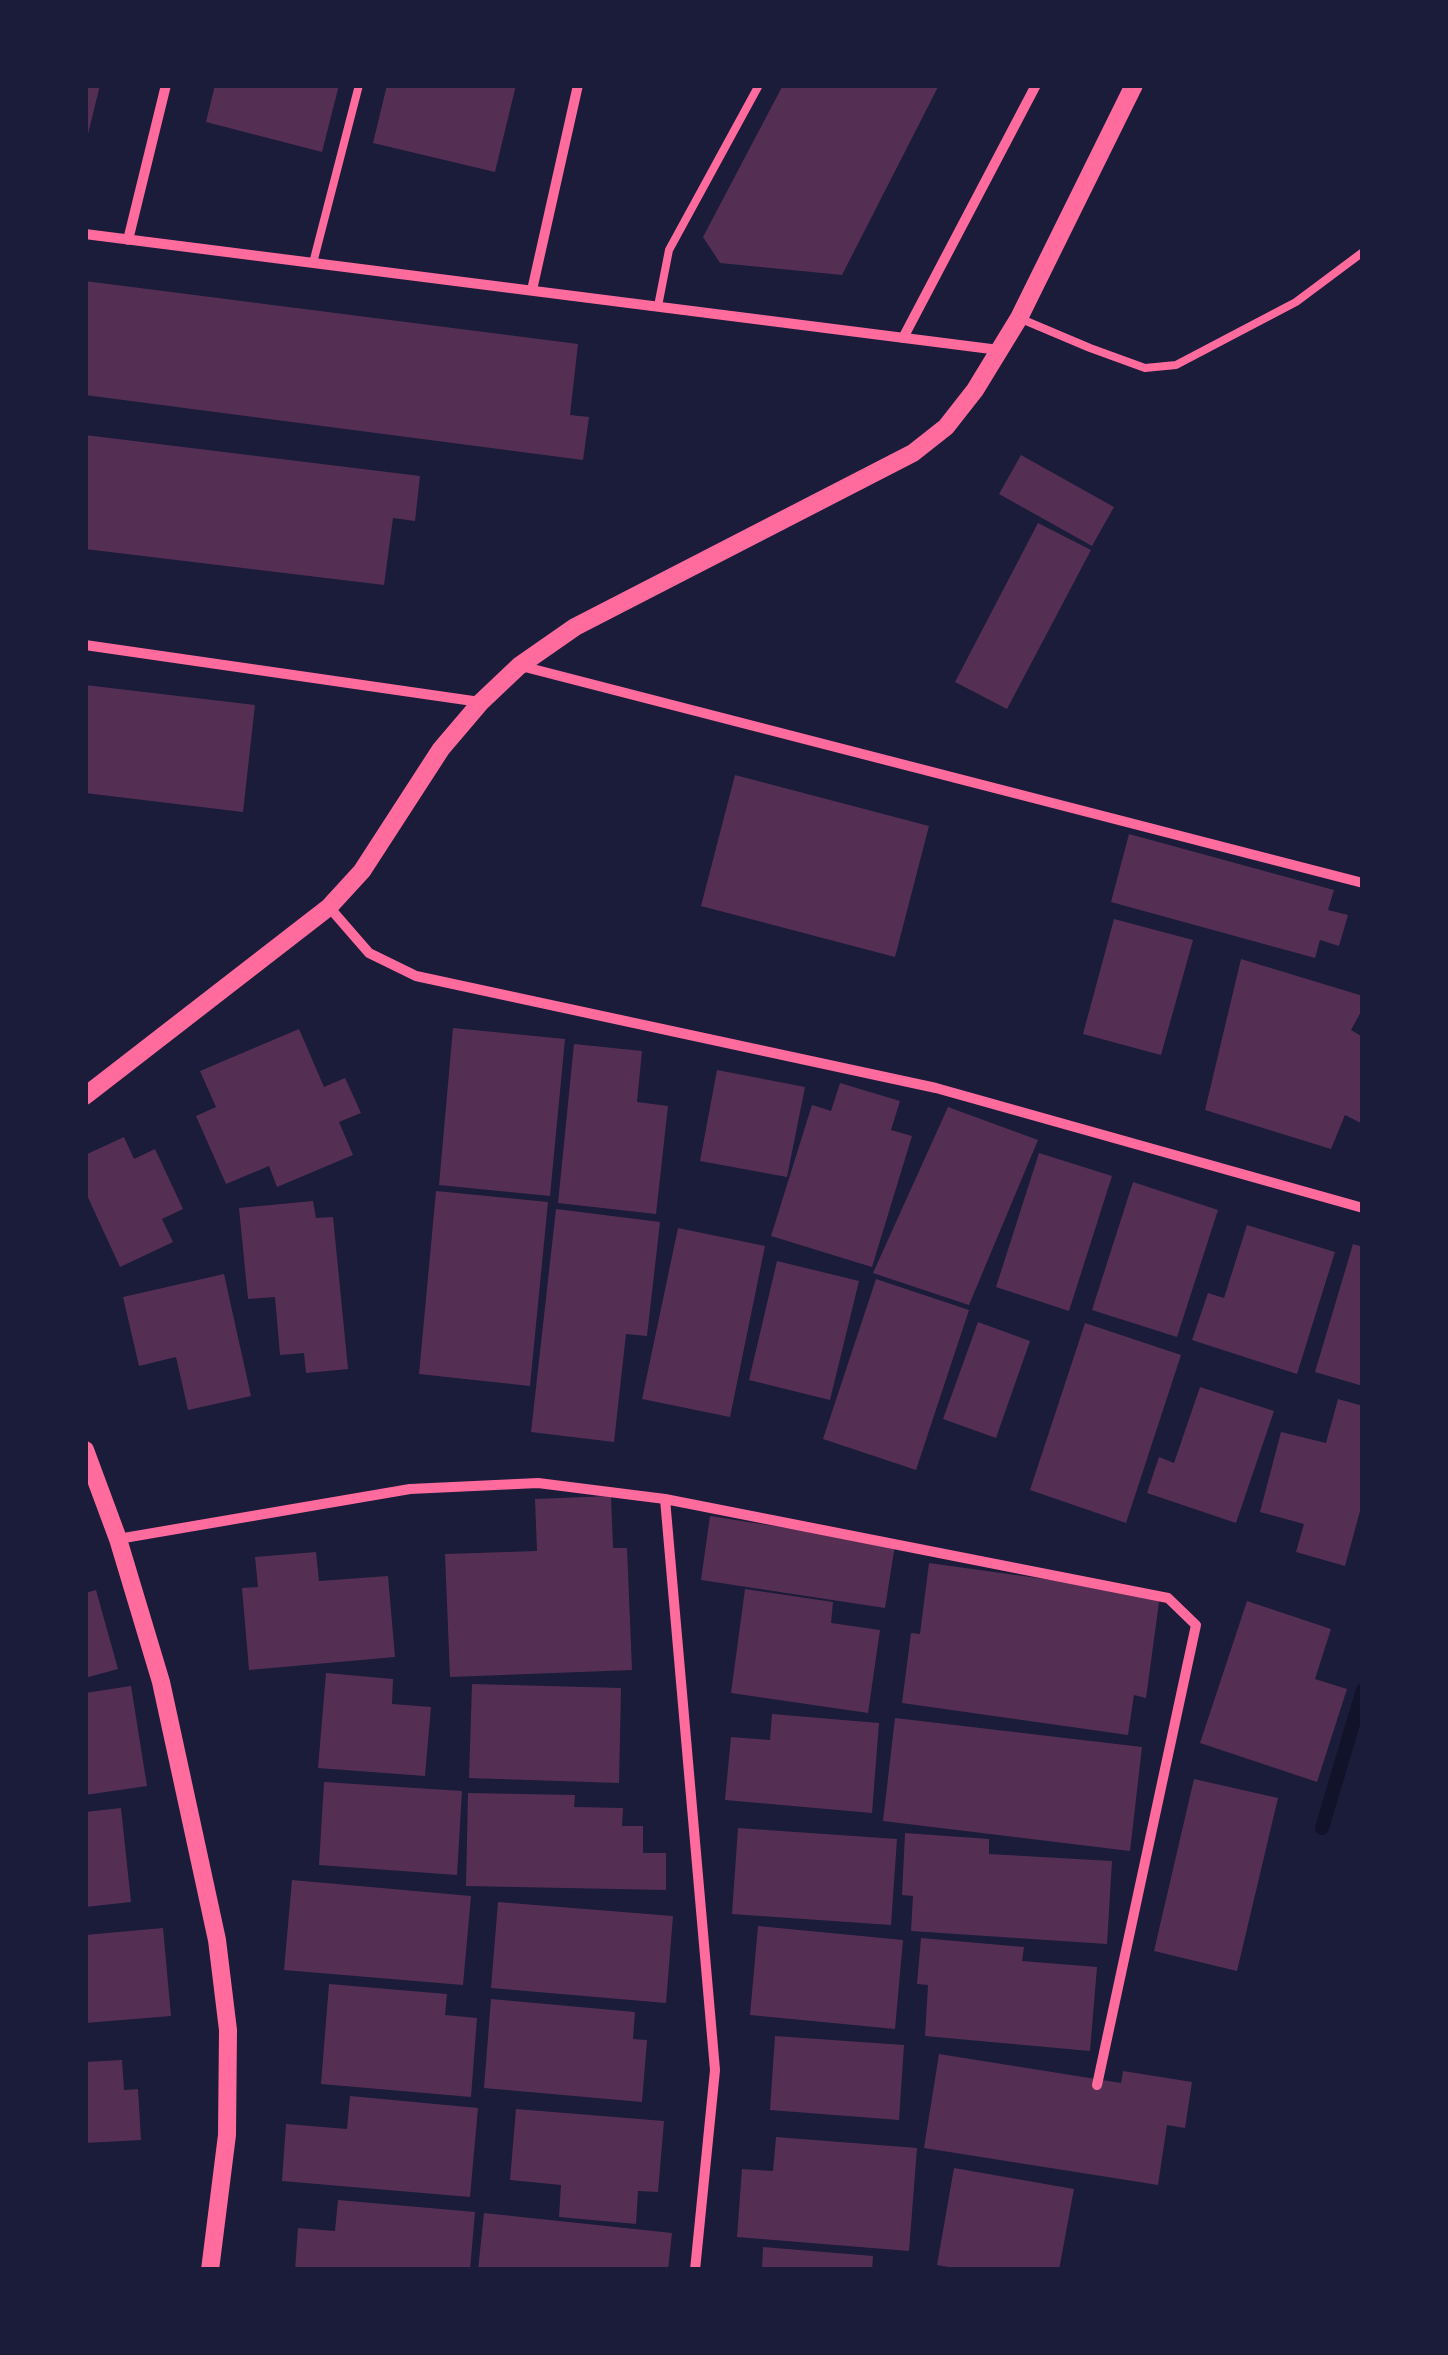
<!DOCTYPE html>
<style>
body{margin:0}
#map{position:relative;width:1448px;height:2355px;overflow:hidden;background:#1b1b3a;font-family:"Roboto Serif",serif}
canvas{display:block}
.frame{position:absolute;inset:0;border:88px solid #1b1b3a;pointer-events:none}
</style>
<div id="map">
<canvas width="1448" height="2355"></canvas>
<div class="frame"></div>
</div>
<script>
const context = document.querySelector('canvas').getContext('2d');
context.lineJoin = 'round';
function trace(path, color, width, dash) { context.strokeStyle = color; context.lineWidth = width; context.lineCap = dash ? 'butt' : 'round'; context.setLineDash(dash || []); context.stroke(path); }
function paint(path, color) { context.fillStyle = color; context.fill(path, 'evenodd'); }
trace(new Path2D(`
 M 1322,1828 L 1363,1690`), '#12122b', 14);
paint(new Path2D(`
 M 85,85 L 100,85 L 88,134 L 85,133 Z
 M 215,85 L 339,85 L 322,152 L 206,122 Z
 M 387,85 L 516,85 L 495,172 L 373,143 Z
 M 783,85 L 939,85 L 842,275 L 720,263 L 703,237 Z
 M 85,281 L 578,344 L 570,415 L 589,417 L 583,460 L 85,395 Z
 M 85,435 L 420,476 L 415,521 L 393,518 L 384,585 L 85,549 Z
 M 1021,455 L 1114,507 L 1092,546 L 999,494 Z
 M 1038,523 L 1091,550 L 1007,709 L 955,682 Z
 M 85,685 L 255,705 L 243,812 L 85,793 Z
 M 735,775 L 929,826 L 895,957 L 701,906 Z
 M 1129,834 L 1334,890 L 1328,910 L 1348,915 L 1339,946 L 1320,940 L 1315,958 L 1111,902 Z
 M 1114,919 L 1193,940 L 1161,1055 L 1083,1034 Z
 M 1241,959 L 1363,996 L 1363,1008 L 1351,1030 L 1363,1037 L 1363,1124 L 1345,1115 L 1331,1149 L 1205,1110 Z
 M 453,1028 L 565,1039 L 550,1196 L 439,1185 Z
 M 299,1029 L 324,1087 L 345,1078 L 361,1113 L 339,1122 L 353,1155 L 277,1187 L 269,1166 L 226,1184 L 196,1116 L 216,1107 L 200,1071 Z
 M 574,1044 L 642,1051 L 637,1102 L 668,1106 L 656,1214 L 558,1203 Z
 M 717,1070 L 805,1087 L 787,1177 L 700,1161 Z
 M 840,1083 L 900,1101 L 891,1130 L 912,1136 L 872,1267 L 771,1236 L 812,1105 L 831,1111 Z
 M 948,1107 L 1038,1140 L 969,1305 L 873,1273 Z
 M 124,1137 L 134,1159 L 155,1149 L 183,1209 L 162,1219 L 173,1242 L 120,1267 L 85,1191 L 85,1155 Z
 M 1039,1153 L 1112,1176 L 1069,1311 L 996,1287 Z
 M 1133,1182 L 1218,1210 L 1177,1337 L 1092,1310 Z
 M 436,1191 L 548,1202 L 530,1386 L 419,1374 Z
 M 313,1201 L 316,1218 L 333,1217 L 348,1369 L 306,1373 L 304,1353 L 280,1355 L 275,1297 L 248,1299 L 239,1208 Z
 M 556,1209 L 660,1222 L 647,1336 L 626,1334 L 614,1442 L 531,1432 Z
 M 1247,1225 L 1335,1252 L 1297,1374 L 1192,1340 L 1208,1293 L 1224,1298 Z
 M 678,1228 L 765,1246 L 730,1417 L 642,1399 Z
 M 1353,1244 L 1363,1247 L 1363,1386 L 1315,1372 Z
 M 777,1261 L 859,1281 L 830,1400 L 749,1380 Z
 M 224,1274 L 251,1396 L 188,1410 L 176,1357 L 139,1366 L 123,1297 Z
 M 876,1279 L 969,1310 L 916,1470 L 823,1439 Z
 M 978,1322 L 1030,1341 L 996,1438 L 943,1419 Z
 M 1085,1323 L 1181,1355 L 1126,1523 L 1030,1490 Z
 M 1200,1387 L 1274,1411 L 1236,1523 L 1147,1493 L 1159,1457 L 1174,1463 Z
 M 1338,1399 L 1363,1406 L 1363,1500 L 1345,1566 L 1296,1552 L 1304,1524 L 1260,1512 L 1281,1432 L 1326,1443 Z
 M 611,1496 L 613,1548 L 627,1548 L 632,1670 L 450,1677 L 445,1554 L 537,1551 L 535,1499 Z
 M 710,1516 L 895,1545 L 885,1608 L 701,1580 Z
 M 316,1552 L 319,1581 L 388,1576 L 395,1657 L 249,1670 L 242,1588 L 258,1587 L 255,1557 Z
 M 929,1563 L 1160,1595 L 1146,1698 L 1134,1695 L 1128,1735 L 902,1703 L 911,1633 L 920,1634 Z
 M 745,1589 L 833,1602 L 831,1623 L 880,1630 L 868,1713 L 731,1693 Z
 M 96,1590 L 118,1669 L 85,1678 L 85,1593 Z
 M 1247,1601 L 1331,1629 L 1315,1679 L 1347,1689 L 1317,1782 L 1200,1743 Z
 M 326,1673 L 393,1679 L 392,1704 L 431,1707 L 425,1776 L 318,1768 Z
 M 472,1684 L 621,1688 L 619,1783 L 469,1778 Z
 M 131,1686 L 147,1786 L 85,1795 L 85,1693 Z
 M 772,1714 L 879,1723 L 872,1813 L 725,1800 L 731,1737 L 770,1740 Z
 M 895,1718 L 1142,1747 L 1130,1851 L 883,1821 Z
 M 1194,1779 L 1278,1798 L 1237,1971 L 1154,1951 Z
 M 324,1782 L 462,1791 L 457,1875 L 319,1865 Z
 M 468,1793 L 575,1795 L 574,1807 L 623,1808 L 622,1826 L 643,1826 L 643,1853 L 666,1853 L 666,1890 L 466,1886 Z
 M 121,1808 L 131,1902 L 85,1907 L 85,1812 Z
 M 738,1828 L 897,1839 L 891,1925 L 732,1914 Z
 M 905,1833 L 989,1839 L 989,1854 L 1112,1861 L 1107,1944 L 911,1931 L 913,1896 L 902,1895 Z
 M 292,1880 L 471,1896 L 463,1985 L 284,1970 Z
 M 498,1902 L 673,1916 L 666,2003 L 491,1988 Z
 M 758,1926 L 903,1940 L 895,2029 L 750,2015 Z
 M 163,1928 L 171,2016 L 85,2023 L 85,1935 Z
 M 921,1938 L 1024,1947 L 1022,1961 L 1097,1967 L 1090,2051 L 925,2036 L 928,1985 L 917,1984 Z
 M 329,1984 L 447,1994 L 445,2015 L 477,2018 L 471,2097 L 321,2084 Z
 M 491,1999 L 635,2012 L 633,2039 L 647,2040 L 642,2102 L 484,2088 Z
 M 775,2036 L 904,2045 L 899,2120 L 770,2110 Z
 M 939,2054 L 1121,2083 L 1123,2071 L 1192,2082 L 1185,2128 L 1167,2125 L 1158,2185 L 924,2148 Z
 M 122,2060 L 124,2090 L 138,2089 L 141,2140 L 85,2143 L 85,2062 Z
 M 350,2096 L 478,2108 L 470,2197 L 282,2181 L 286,2124 L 347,2129 Z
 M 516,2109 L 664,2121 L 658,2192 L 638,2191 L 636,2224 L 559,2217 L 561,2185 L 510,2180 Z
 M 776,2137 L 917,2148 L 909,2251 L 737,2237 L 742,2169 L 773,2171 Z
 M 954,2168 L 1074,2189 L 1059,2270 L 966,2270 L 937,2265 Z
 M 338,2200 L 475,2212 L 470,2270 L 295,2270 L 298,2228 L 335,2231 Z
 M 484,2213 L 672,2233 L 668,2270 L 478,2270 Z
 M 763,2247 L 873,2256 L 872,2270 L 762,2270 Z`), '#542f53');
trace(new Path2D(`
 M 313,263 L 359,85
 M 658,306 L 669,250 L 759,85
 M 1019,318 L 1090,348 L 1145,368 L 1176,365 L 1296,302 L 1363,252`), '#ff6b9d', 8);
trace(new Path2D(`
 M 85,234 L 999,350
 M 128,240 L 166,85
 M 532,290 L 578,85
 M 903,338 L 1036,85
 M 85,645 L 480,702
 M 521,666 L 1363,883
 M 329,907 L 369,953 L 416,976 L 936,1088 L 1363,1208
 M 665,1499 L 715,2070 L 695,2270
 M 118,1539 L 410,1489 L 538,1483 L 665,1499 L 1168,1598 L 1196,1625 L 1097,2085`), '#ff6b9d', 10);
trace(new Path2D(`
 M 85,1096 L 329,907 L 362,871 L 441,749 L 481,702 L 519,666 L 575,627 L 913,453 L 946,427 L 975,390 L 1019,318 L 1134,85
 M 85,1450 L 118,1539 L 161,1682 L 217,1940 L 228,2030 L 227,2135 L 210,2270`), '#ff6b9d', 18);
</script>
